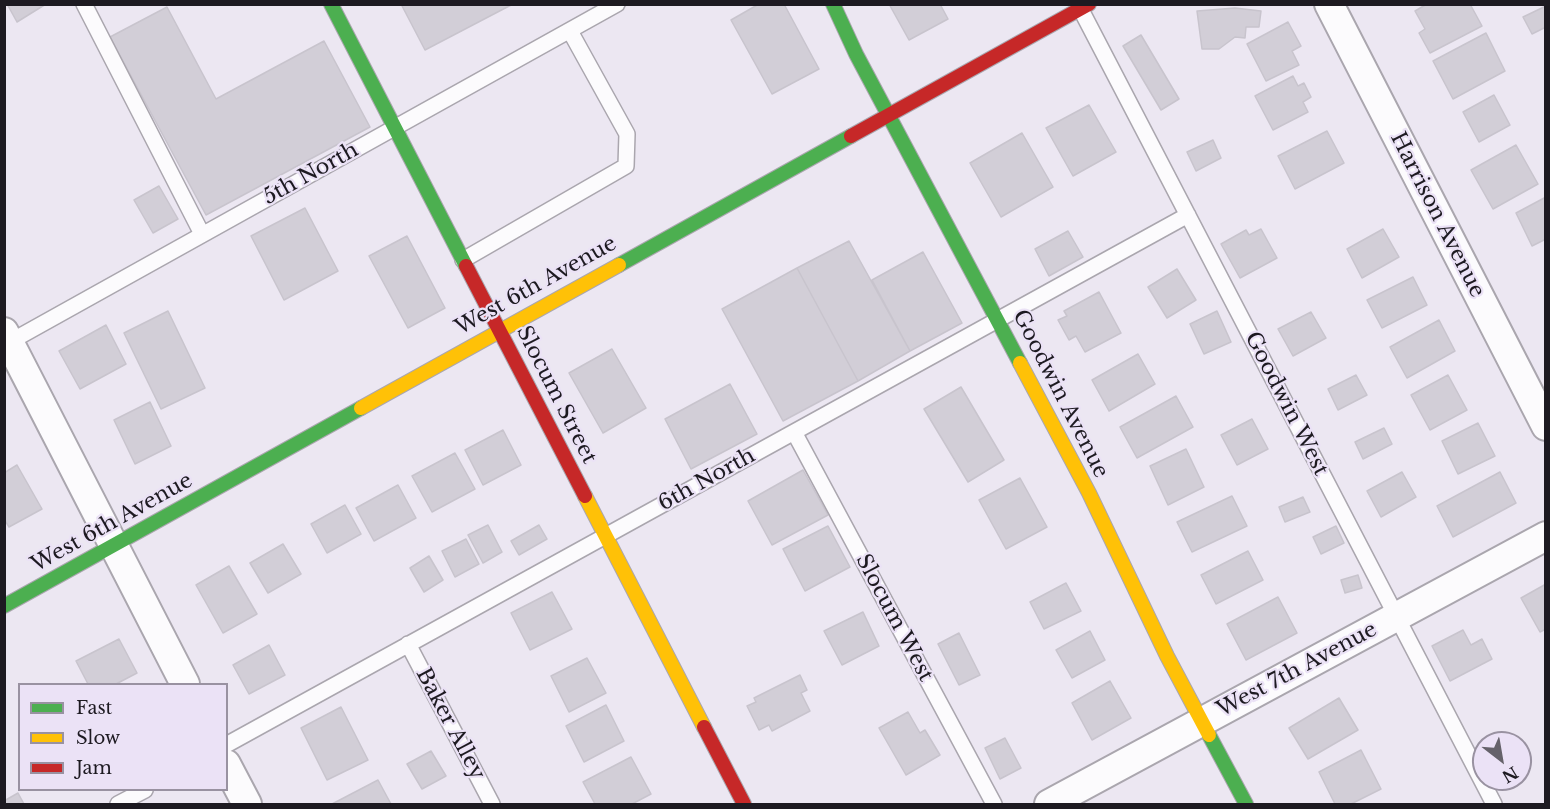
<!DOCTYPE html>
<style>
body{margin:0}
#map{position:relative;width:1550px;height:809px;overflow:hidden;background:#ece7f2;font-family:"Libre Baskerville",serif}
canvas{display:block}
.frame{position:absolute;inset:0;border:6px solid #1d1a21;pointer-events:none}
.legend{position:absolute;left:18px;top:683px;width:210px;height:108px;box-sizing:border-box;background:#ebe2f6;border:2px solid #9992a1;margin:0;padding:8px 10px;list-style:none;font-size:18px;color:#1d1a21}
.legend li{display:flex;align-items:center;gap:12px;height:30px}
.legend b{width:30px;border:2px solid #9992a1}
.north{position:absolute;left:1472px;top:731px;width:60px;height:60px;box-sizing:border-box;background:#ebe2f6;border:2px solid #9992a1;border-radius:50%;rotate:149deg;font-size:16px;font-weight:700;line-height:24px;text-align:center;color:#1d1a21}
.north::after{content:'';display:block;margin:auto;width:21px;height:27px;background:#65626a;clip-path:polygon(50% 0,100% 100%,50% 72%,0 100%)}
</style>
<div id="map">
<canvas width="1550" height="809"></canvas>
<div class="frame"></div>
<ul class="legend">
<li><b style="height:8px;background:#4caf50"></b>Fast</li>
<li><b style="height:8px;background:#ffc107"></b>Slow</li>
<li><b style="height:8px;background:#c62828"></b>Jam</li>
</ul>
<div class="north">N</div>
</div>
<script>
const context = document.querySelector('canvas').getContext('2d');
context.lineJoin = 'round';
function paint(path, color) { context.fillStyle = color; context.fill(path, 'evenodd'); }
function trace(path, color, width, dash) { context.strokeStyle = color; context.lineWidth = width; context.lineCap = dash ? 'butt' : 'round'; context.setLineDash(dash || []); context.stroke(path); }
function drawText(font, color, halo, rows, align = 'center') {
  context.font = font + ' "Libre Baskerville",serif'; context.lineWidth = 4.5; context.setLineDash([]); context.textBaseline = 'middle'; context.strokeStyle = halo; context.fillStyle = color; for (const [text, x, y, turn = 0] of rows) {
    context.save(); context.translate(x, y); context.rotate((+turn || 0) * Math.PI / 180); context.textAlign = isNaN(turn) ? turn : align; if (halo) context.strokeText(text, 0, 0); context.fillText(text, 0, 0); context.restore();
  }
}
const building = new Path2D(`
 M 7,4 L 46,4 L 17,22 Z
 M 401,4 L 513,4 L 425,50 Z
 M 759,4 L 784,4 L 819,69 L 772,94 L 731,20 Z
 M 889,4 L 940,4 L 948,19 L 909,40 Z
 M 1427,4 L 1470,4 L 1482,26 L 1430,53 L 1419,33 L 1425,29 L 1415,11 Z
 M 1546,6 L 1546,27 L 1532,34 L 1523,17 Z
 M 167,7 L 216,99 L 324,41 L 370,127 L 206,215 L 110,37 Z
 M 1235,8 L 1261,11 L 1259,27 L 1246,27 L 1245,38 L 1235,37 L 1219,49 L 1202,49 L 1197,11 Z
 M 1288,22 L 1301,46 L 1292,51 L 1299,65 L 1266,81 L 1247,44 Z
 M 1486,33 L 1505,71 L 1453,99 L 1433,61 Z
 M 1141,35 L 1179,99 L 1161,110 L 1123,46 Z
 M 1293,76 L 1298,86 L 1304,83 L 1311,97 L 1303,102 L 1308,112 L 1273,130 L 1255,96 Z
 M 1494,95 L 1510,125 L 1479,142 L 1463,112 Z
 M 1089,105 L 1116,152 L 1073,176 L 1046,128 Z
 M 1327,131 L 1344,163 L 1295,189 L 1278,156 Z
 M 1022,133 L 1053,187 L 1001,217 L 970,163 Z
 M 1213,140 L 1221,158 L 1196,171 L 1187,152 Z
 M 1516,145 L 1538,184 L 1493,209 L 1471,170 Z
 M 159,186 L 178,219 L 153,233 L 134,200 Z
 M 1546,197 L 1546,239 L 1532,246 L 1516,213 Z
 M 305,208 L 338,271 L 284,300 L 251,236 Z
 M 1261,229 L 1277,258 L 1240,278 L 1221,244 L 1246,230 L 1249,235 Z
 M 1383,229 L 1399,257 L 1362,278 L 1347,249 Z
 M 1068,231 L 1083,257 L 1049,276 L 1035,249 Z
 M 407,236 L 445,308 L 408,328 L 369,256 Z
 M 849,241 L 910,351 L 858,381 L 797,268 Z
 M 923,252 L 962,323 L 910,351 L 872,280 Z
 M 797,268 L 858,381 L 783,421 L 722,309 Z
 M 1177,269 L 1196,300 L 1167,318 L 1148,287 Z
 M 1413,277 L 1427,305 L 1382,328 L 1367,300 Z
 M 1099,292 L 1121,333 L 1085,352 L 1076,336 L 1069,340 L 1058,320 L 1067,316 L 1064,311 Z
 M 168,311 L 205,388 L 161,409 L 124,333 Z
 M 1217,311 L 1231,342 L 1204,354 L 1190,324 Z
 M 1311,312 L 1326,338 L 1293,356 L 1278,329 Z
 M 1439,320 L 1455,351 L 1407,378 L 1390,347 Z
 M 106,325 L 126,364 L 80,389 L 59,351 Z
 M 612,349 L 646,408 L 603,433 L 569,373 Z
 M 1138,354 L 1155,384 L 1109,411 L 1092,380 Z
 M 1356,375 L 1367,395 L 1338,410 L 1328,389 Z
 M 1448,375 L 1467,410 L 1430,430 L 1411,395 Z
 M 730,384 L 757,434 L 691,469 L 665,419 Z
 M 961,387 L 1004,460 L 968,482 L 924,409 Z
 M 1176,396 L 1193,427 L 1137,458 L 1120,427 Z
 M 150,402 L 171,446 L 135,464 L 114,420 Z
 M 1252,419 L 1268,449 L 1237,465 L 1221,435 Z
 M 1478,423 L 1495,456 L 1458,474 L 1442,441 Z
 M 1384,428 L 1392,444 L 1363,459 L 1355,442 Z
 M 503,430 L 521,465 L 483,485 L 465,450 Z
 M 1186,449 L 1204,487 L 1168,505 L 1150,466 Z
 M 455,453 L 475,489 L 432,512 L 412,476 Z
 M 17,465 L 42,509 L 9,527 L 4,519 L 4,473 Z
 M 803,470 L 828,515 L 772,545 L 748,501 Z
 M 1402,472 L 1416,497 L 1381,517 L 1367,491 Z
 M 1500,472 L 1516,503 L 1453,537 L 1437,506 Z
 M 1020,478 L 1047,527 L 1006,549 L 979,500 Z
 M 398,485 L 416,518 L 374,541 L 356,508 Z
 M 1232,496 L 1247,526 L 1192,552 L 1177,522 Z
 M 1303,497 L 1310,512 L 1285,522 L 1279,507 Z
 M 345,505 L 361,534 L 327,553 L 311,524 Z
 M 488,525 L 502,552 L 483,563 L 468,535 Z
 M 539,525 L 547,539 L 519,555 L 511,541 Z
 M 828,526 L 850,567 L 805,591 L 783,549 Z
 M 1336,526 L 1344,543 L 1321,554 L 1313,537 Z
 M 466,539 L 479,564 L 455,577 L 442,551 Z
 M 283,544 L 301,574 L 268,593 L 250,563 Z
 M 1248,551 L 1263,580 L 1216,604 L 1201,575 Z
 M 429,556 L 443,580 L 424,592 L 410,568 Z
 M 229,566 L 257,614 L 223,633 L 196,585 Z
 M 1358,575 L 1362,588 L 1345,593 L 1341,580 Z
 M 1066,583 L 1081,611 L 1044,629 L 1030,602 Z
 M 1546,584 L 1546,629 L 1540,632 L 1521,598 Z
 M 552,592 L 572,629 L 530,650 L 511,613 Z
 M 1278,597 L 1297,633 L 1246,660 L 1227,624 Z
 M 863,612 L 879,646 L 842,665 L 824,631 Z
 M 1463,630 L 1471,645 L 1482,639 L 1492,659 L 1450,681 L 1432,646 Z
 M 1090,631 L 1105,660 L 1072,678 L 1056,650 Z
 M 959,633 L 980,675 L 959,685 L 938,644 Z
 M 119,639 L 137,673 L 116,684 L 88,684 L 76,661 Z
 M 269,645 L 285,675 L 249,694 L 233,665 Z
 M 587,658 L 606,693 L 569,712 L 551,676 Z
 M 800,675 L 807,690 L 801,693 L 810,711 L 772,731 L 769,725 L 759,730 L 747,706 L 756,702 L 754,698 Z
 M 1110,681 L 1131,718 L 1092,740 L 1072,703 Z
 M 1339,698 L 1358,730 L 1308,759 L 1289,728 Z
 M 606,705 L 624,741 L 584,762 L 566,726 Z
 M 341,707 L 368,760 L 327,780 L 301,728 Z
 M 908,712 L 920,733 L 925,730 L 940,755 L 906,775 L 879,728 Z
 M 1005,738 L 1021,768 L 1000,779 L 985,748 Z
 M 1361,750 L 1381,789 L 1351,804 L 1335,804 L 1319,772 Z
 M 431,751 L 446,776 L 422,789 L 407,764 Z
 M 631,757 L 651,794 L 632,804 L 595,804 L 583,782 Z
 M 378,780 L 391,804 L 332,804 Z
 M 18,793 L 24,804 L 4,804 L 4,801 Z`);
paint(building, '#d2ced7');
trace(building, '#c8c4cd', 1.5);
const lane = new Path2D(`
 M 84,4 L 202,234
 M 1079,6 L 1494,804
 M 463,260 L 626,166 L 627,134 L 570,31
 M 6,344 L 617,4
 M 794,432 L 994,804
 M 408,644 L 492,804
 M 226,745 L 1188,215
 M 118,804 L 145,790`);
const street = new Path2D(`
 M 1329,4 L 1546,426
 M 4,332 L 185,684
 M 226,764 L 247,804
 M 1049,804 L 1546,536`);
const fast = new Path2D(`
 M 331,4 L 466,266
 M 833,4 L 856,54 L 1020,363
 M 619,265 L 851,136
 M 4,606 L 361,408
 M 1209,735 L 1246,804`);
const slow = new Path2D(`
 M 1020,363 L 1089,493 L 1167,656 L 1209,735
 M 361,408 L 619,265
 M 585,496 L 704,727`);
const jam = new Path2D(`
 M 851,136 L 1089,4
 M 466,266 L 585,496
 M 704,727 L 744,804`);
trace(lane, '#aaa6ae', 18);
trace(street, '#aaa6ae', 32);
trace(fast, '#aaa6ae', 16);
trace(slow, '#aaa6ae', 16);
trace(jam, '#aaa6ae', 16);
trace(lane, '#fcfbfd', 15);
trace(street, '#fcfbfd', 28);
trace(fast, '#4caf50', 14);
trace(slow, '#ffc107', 14);
trace(jam, '#c62828', 14);
drawText('21px', '#1d1a21', '#ebe2f6', [
 ["5th North",311,174,-29],
 ["Harrison Avenue",1437,215,63],
 ["West 6th Avenue",536,286,-29],
 ["Goodwin Avenue",1060,394,63],
 ["Slocum Street",556,395,63],
 ["Goodwin West",1286,404,63],
 ["6th North",707,480,-29],
 ["West 6th Avenue",112,523,-29],
 ["Slocum West",894,618,62],
 ["West 7th Avenue",1297,670,-28],
 ["Baker Alley",450,724,62]
]);
</script>
